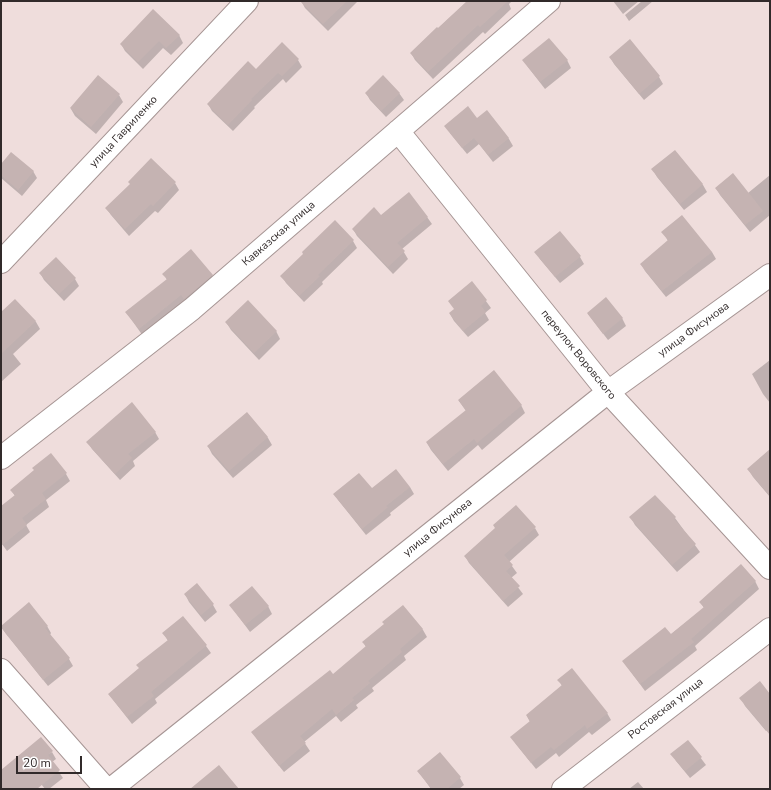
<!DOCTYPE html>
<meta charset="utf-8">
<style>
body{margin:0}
#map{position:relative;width:771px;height:790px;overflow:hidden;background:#efdddc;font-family:"Nunito Sans",sans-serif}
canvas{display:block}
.frame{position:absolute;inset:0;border:2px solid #312a2a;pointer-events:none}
.scale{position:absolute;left:16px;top:756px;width:66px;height:18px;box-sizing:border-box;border:2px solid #312a2a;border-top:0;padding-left:5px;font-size:12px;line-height:14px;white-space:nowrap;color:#312a2a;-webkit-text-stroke:3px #fff;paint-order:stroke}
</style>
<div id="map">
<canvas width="771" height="790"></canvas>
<div class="frame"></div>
<div class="scale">20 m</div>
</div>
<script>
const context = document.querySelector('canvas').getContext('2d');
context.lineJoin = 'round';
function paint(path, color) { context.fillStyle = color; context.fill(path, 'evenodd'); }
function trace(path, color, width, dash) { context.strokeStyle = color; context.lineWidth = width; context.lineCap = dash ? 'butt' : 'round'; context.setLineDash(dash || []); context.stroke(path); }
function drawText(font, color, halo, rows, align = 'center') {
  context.font = font + ' "Nunito Sans",sans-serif'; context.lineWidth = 3; context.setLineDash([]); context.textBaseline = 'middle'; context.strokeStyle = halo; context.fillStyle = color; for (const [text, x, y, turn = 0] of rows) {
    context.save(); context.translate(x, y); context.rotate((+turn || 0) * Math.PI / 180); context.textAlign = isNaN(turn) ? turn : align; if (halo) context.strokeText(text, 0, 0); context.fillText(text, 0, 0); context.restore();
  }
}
paint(new Path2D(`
 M 301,1 L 358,1 L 328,31 L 305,8 Z
 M 468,1 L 512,1 L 509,4 L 511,9 L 485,34 L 483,32 L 433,79 L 415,60 L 411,53 Z
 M 613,1 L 639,1 L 623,14 Z
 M 642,1 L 653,1 L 629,21 L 625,15 Z
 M 179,35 L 183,43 L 171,55 L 163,48 L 143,69 L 125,51 L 121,44 Z
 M 630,41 L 659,77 L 663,84 L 644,100 L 614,64 L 610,57 Z
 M 282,44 L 298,60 L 302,67 L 286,83 L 283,79 L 254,107 L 255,108 L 233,131 L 212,111 L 208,104 L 256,71 Z
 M 524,60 L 567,60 L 571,68 L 545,89 L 528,67 Z
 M 366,93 L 399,93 L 404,100 L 386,117 L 370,100 Z
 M 119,95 L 123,102 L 96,134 L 75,116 L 71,109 Z
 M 487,112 L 509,139 L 513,146 L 493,162 L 479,144 L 467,154 L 450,133 L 477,119 Z
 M 675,151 L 703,185 L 707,192 L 684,210 L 657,177 L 653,170 Z
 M 1,165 L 33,171 L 37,178 L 22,196 L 1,178 Z
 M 770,175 L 770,215 L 750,232 L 720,195 L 716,188 L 748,193 Z
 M 175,183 L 179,190 L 158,213 L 155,211 L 129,236 L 111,215 L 106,208 Z
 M 381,216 L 427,217 L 432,224 L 402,249 L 408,259 L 393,274 L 357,236 L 353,229 Z
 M 335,222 L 353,241 L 357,248 L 322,282 L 323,284 L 304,302 L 286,283 L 282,276 Z
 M 663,232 L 712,252 L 716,259 L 666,297 L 645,271 L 641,264 L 668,241 Z
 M 536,252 L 580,257 L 584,264 L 560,283 L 540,259 Z
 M 56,258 L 75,279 L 79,286 L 64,301 L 44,280 L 40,273 Z
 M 164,274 L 212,275 L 216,282 L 143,336 L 126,312 L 167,280 Z
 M 472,282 L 491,308 L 485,313 L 489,320 L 468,337 L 454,321 L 450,314 L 455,310 Z
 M 15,300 L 36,322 L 40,329 L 13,354 L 21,364 L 1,382 L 1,313 Z
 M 588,314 L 622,318 L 626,326 L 608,340 Z
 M 226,322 L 276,331 L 280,339 L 259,360 L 231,330 Z
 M 770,360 L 770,403 L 763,394 L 752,374 Z
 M 459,401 L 521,405 L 525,413 L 482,450 L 478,445 L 448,471 L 431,450 L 427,443 L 466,411 Z
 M 247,413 L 268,438 L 272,445 L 233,478 L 212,454 L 208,446 Z
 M 155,432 L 159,439 L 133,461 L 135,466 L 120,480 L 92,449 L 88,442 Z
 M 770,451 L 770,497 L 753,477 L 748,469 Z
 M 35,471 L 66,474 L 70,481 L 46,500 L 49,507 L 26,525 L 30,532 L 7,551 L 2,544 L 1,545 L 1,508 L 15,496 L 11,490 Z
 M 410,487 L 414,494 L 390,513 L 391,515 L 366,535 L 339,501 L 334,494 Z
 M 631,518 L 675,518 L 700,552 L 677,572 L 635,525 Z
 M 535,528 L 539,535 L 509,562 L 517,573 L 511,578 L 523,594 L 508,607 L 469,563 L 465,556 Z
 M 755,581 L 759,589 L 695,646 L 697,650 L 645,691 L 623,661 L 670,635 L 704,608 L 700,602 Z
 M 197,585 L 213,605 L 217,612 L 205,622 L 189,602 L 185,594 Z
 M 230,605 L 268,606 L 272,614 L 250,632 Z
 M 403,606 L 423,630 L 427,637 L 404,656 L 406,660 L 372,688 L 374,691 L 356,705 L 358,708 L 341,722 L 336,716 L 304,742 L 310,751 L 284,772 L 257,739 L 253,732 L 333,676 L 366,647 L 363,642 L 385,624 Z
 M 183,618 L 206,646 L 211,653 L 155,699 L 157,703 L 132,724 L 114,701 L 109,694 L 140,669 L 168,641 L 164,634 Z
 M 47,626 L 51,633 L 50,635 L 69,659 L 73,666 L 48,686 L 6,634 L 1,627 Z
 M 559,680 L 607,713 L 611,720 L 592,735 L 589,732 L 559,757 L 556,753 L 536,769 L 516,744 L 512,737 L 530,722 L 527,716 L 562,686 Z
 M 770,695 L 770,727 L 766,731 L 745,706 L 741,698 Z
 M 688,741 L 706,765 L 690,778 L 676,761 L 672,754 Z
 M 52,752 L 56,759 L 52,762 L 63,778 L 49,789 L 45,789 L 38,780 L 27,789 L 1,789 L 1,778 Z
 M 440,753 L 460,778 L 464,785 L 459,789 L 431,789 L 418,771 Z
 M 638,782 L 644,789 L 629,789 Z`), '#0003');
paint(new Path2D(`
 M 300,1 L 347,1 L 323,24 Z
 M 467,1 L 508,1 L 480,27 L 478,25 L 428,72 L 410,53 L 437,27 L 438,28 Z
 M 153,9 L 180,35 L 166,48 L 159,41 L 138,62 L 120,44 Z
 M 549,38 L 568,60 L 540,82 L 522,60 Z
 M 630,39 L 660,76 L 639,94 L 609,57 Z
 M 282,42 L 299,59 L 282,76 L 278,73 L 251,99 L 252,100 L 228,125 L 207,104 L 248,61 L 256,69 Z
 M 98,75 L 120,94 L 91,127 L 70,108 Z
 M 383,75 L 400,93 L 381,111 L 365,93 Z
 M 468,106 L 477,118 L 487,110 L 509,138 L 488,155 L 474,138 L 462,148 L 444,126 Z
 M 675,150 L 703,184 L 680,204 L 651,169 Z
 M 11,152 L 34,171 L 18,190 L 1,175 L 1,164 Z
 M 151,158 L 176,182 L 153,206 L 151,204 L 125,229 L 105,208 L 130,184 L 128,182 Z
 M 733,173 L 763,211 L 745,225 L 715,188 Z
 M 409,192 L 428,217 L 397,243 L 405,251 L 388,267 L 352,229 L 374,207 L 381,215 Z
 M 682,215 L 712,252 L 662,291 L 640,264 L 668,240 L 661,232 Z
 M 335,220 L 354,240 L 318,275 L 320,276 L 299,296 L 280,276 L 303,254 L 302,252 Z
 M 560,231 L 581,256 L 555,277 L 534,252 Z
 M 191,249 L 213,275 L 184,299 L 181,295 L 139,329 L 125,312 L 167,279 L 162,274 Z
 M 56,257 L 76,278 L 59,294 L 39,273 Z
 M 472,281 L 487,300 L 481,306 L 486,312 L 463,331 L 449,313 L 454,309 L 448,301 Z
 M 606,297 L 623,318 L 603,334 L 587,313 Z
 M 15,299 L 36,321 L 1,354 L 1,312 Z
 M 248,300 L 277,331 L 254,353 L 225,322 Z
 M 494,370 L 522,405 L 477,443 L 474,439 L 443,464 L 426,442 L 466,410 L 458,400 Z
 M 132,402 L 156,432 L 128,454 L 132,458 L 115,474 L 86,442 Z
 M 247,412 L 268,437 L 229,471 L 207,446 Z
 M 770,449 L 770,496 L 747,469 Z
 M 51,453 L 67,473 L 42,493 L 46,499 L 22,518 L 27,525 L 1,546 L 1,506 L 15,495 L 10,490 L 34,470 L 32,468 Z
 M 396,469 L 410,487 L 386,506 L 388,507 L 362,529 L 333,494 L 359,473 L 372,488 Z
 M 655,495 L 676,517 L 674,519 L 696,544 L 672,565 L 629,517 Z
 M 516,505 L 536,527 L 504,555 L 513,565 L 506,571 L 520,586 L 503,601 L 464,556 L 495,528 L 493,525 Z
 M 741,564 L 756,581 L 691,639 L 694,642 L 640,684 L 622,661 L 665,627 L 671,634 L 704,607 L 699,602 Z
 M 197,583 L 214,604 L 201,615 L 184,594 Z
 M 252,586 L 269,606 L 245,625 L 229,605 Z
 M 29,602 L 48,626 L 45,628 L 70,658 L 43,680 L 1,627 L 1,626 Z
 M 403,605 L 423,629 L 400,649 L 402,652 L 368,681 L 370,683 L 352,698 L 354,700 L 336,715 L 332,709 L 300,736 L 306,743 L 279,766 L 251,732 L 330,670 L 333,674 L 366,646 L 362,642 L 384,624 L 382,622 Z
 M 183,616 L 207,645 L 151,692 L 154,696 L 127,717 L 108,694 L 139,668 L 136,665 L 168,640 L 162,633 Z
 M 572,668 L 608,713 L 587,729 L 585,725 L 554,750 L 551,747 L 531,763 L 510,737 L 530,721 L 526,715 L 562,685 L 557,680 Z
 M 760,681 L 770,694 L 770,735 L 739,698 Z
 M 41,737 L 53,751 L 48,755 L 60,770 L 37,789 L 1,789 L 1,770 Z
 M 688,740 L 702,757 L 685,771 L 670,754 Z
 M 440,752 L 461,777 L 447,789 L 432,789 L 417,771 Z
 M 219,765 L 239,789 L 190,789 Z`), '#c5b3b2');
const minor = new Path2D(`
 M 398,131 L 608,392 L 770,568
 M 1,262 L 247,1
 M 1,458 L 192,309 L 549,1
 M 1,670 L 106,789
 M 111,789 L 608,392 L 770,275
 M 563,789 L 770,629`);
trace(minor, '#a69594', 24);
trace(minor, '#fff', 22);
drawText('11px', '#312a2a', '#fff', [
 ["улица Гавриленко",124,132,-47],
 ["Кавказская улица",279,234,-41],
 ["улица Фисунова",694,330,-36],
 ["переулок Воровского",578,355,51],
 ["улица Фисунова",438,528,-39],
 ["Ростовская улица",666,709,-38]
]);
</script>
